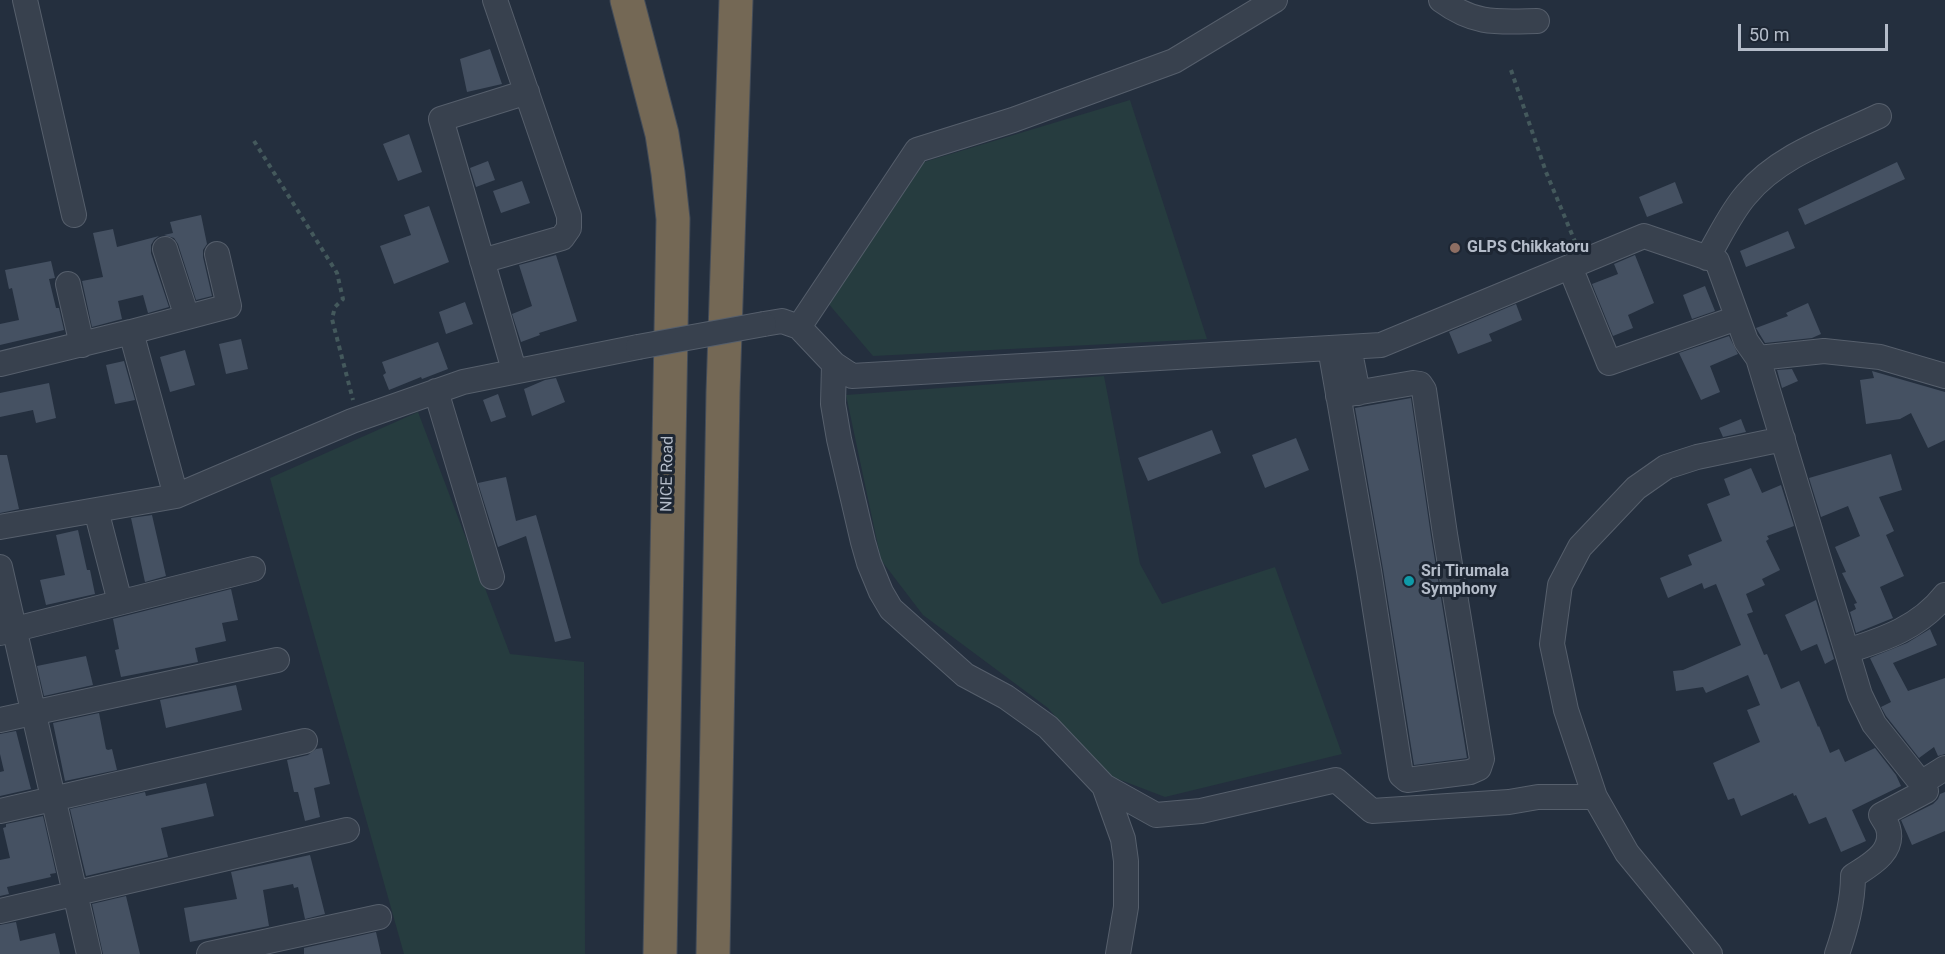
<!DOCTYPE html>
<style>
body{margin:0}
#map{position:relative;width:1945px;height:954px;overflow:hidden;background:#242f3e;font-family:Roboto,sans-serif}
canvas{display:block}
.scale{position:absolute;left:1738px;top:24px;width:150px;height:27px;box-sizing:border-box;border:3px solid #b4bcc9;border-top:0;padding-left:8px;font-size:18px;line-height:21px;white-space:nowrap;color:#b4bcc9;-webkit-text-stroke:4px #1d2633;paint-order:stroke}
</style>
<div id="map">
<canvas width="1945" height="954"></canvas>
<div class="scale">50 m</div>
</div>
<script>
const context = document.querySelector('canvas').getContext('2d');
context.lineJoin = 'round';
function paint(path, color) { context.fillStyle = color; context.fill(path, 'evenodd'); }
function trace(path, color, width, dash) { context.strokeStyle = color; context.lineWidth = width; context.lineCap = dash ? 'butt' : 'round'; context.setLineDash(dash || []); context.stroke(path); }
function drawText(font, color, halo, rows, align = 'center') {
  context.font = font + ' Roboto,sans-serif'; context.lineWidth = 6; context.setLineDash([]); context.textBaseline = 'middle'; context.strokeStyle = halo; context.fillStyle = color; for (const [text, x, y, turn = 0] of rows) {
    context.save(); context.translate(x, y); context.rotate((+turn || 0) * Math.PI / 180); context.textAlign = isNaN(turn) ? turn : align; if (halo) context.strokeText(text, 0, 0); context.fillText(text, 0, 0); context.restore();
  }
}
paint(new Path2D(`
 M 1130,100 L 1207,339 L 873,356 L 827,302 L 924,162 Z
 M 1104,376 L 1140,564 L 1162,604 L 1275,567 L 1342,754 L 1165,797 L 1105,774 L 1048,708 L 923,615 L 881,560 L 846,395 Z
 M 418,412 L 510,654 L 584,662 L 585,954 L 404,954 L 270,478 Z`), '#263c3f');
paint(new Path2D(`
 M 490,49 L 502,84 L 467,92 L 460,59 Z
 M 409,134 L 422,172 L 398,181 L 383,144 Z
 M 488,161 L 495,180 L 476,187 L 470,168 Z
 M 1897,162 L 1905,179 L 1805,225 L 1798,209 Z
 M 522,181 L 530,203 L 501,213 L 493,191 Z
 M 1675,182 L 1683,203 L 1647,217 L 1639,197 Z
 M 429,206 L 449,262 L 394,284 L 380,246 L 411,235 L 404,215 Z
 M 201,215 L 207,244 L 203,250 L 203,257 L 212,296 L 196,300 L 178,244 L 174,238 L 164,235 L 173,233 L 170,222 Z
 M 113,229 L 117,247 L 159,236 L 154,240 L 151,245 L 151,253 L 169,307 L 148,313 L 143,295 L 118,301 L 122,319 L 92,327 L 82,281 L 103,277 L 93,233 Z
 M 1788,231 L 1795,248 L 1746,267 L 1740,251 Z
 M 556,255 L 577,321 L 539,333 L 540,335 L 521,342 L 512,314 L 532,306 L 519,265 Z
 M 1635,255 L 1654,303 L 1628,315 L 1633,328 L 1613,336 L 1592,284 L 1618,274 L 1614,264 Z
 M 51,261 L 55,278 L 49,279 L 56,308 L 59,308 L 64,330 L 0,345 L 0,324 L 19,320 L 12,288 L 9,289 L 5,270 Z
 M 1705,286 L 1715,311 L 1692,319 L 1683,295 Z
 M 465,302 L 473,324 L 446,334 L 439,312 Z
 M 1808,303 L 1821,334 L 1812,338 L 1765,343 L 1756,328 L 1788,316 L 1786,313 Z
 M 1516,304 L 1522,320 L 1489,334 L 1492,341 L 1458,354 L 1449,332 Z
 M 1729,336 L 1738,354 L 1710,366 L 1720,392 L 1701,400 L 1679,353 Z
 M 241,339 L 248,369 L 226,374 L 219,344 Z
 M 438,342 L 448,369 L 422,379 L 421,377 L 389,390 L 383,375 L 386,373 L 382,362 Z
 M 185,350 L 195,385 L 170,392 L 160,357 Z
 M 124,361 L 135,400 L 115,404 L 106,365 Z
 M 1792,369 L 1798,381 L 1782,388 L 1777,370 Z
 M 1872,371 L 1945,392 L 1945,440 L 1928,448 L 1911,413 L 1900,419 L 1866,424 L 1860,380 L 1874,378 Z
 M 556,378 L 565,402 L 532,416 L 524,389 L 545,380 Z
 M 49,383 L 56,418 L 36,423 L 33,410 L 0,417 L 0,393 Z
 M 498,394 L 506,417 L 491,422 L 483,400 Z
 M 1411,398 L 1431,536 L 1467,758 L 1414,765 L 1383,569 L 1355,408 Z
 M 1741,419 L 1746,432 L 1723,437 L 1719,428 Z
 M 1212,430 L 1221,453 L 1148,481 L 1138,458 Z
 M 1296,438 L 1309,470 L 1265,488 L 1252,455 Z
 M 1891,454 L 1902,490 L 1879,497 L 1894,531 L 1886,535 L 1904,576 L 1880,587 L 1893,618 L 1856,633 L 1850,612 L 1856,609 L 1854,604 L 1857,603 L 1842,573 L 1846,572 L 1835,547 L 1860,536 L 1848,506 L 1821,517 L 1809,478 Z
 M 0,455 L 7,455 L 19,509 L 0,513 Z
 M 1751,468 L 1762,493 L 1781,485 L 1794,526 L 1767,536 L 1769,539 L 1766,541 L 1780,570 L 1762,579 L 1765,585 L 1746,594 L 1753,612 L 1747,614 L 1764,655 L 1767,654 L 1781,689 L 1799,681 L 1818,727 L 1819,726 L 1830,753 L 1839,749 L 1845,762 L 1875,748 L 1896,775 L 1901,786 L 1852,810 L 1866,841 L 1841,852 L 1826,817 L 1809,824 L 1796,795 L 1794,796 L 1793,793 L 1741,816 L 1734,798 L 1728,800 L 1713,763 L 1760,742 L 1747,710 L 1760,705 L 1748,675 L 1706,693 L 1703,687 L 1676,691 L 1673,671 L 1683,670 L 1741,645 L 1716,584 L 1704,589 L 1702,583 L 1668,598 L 1660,578 L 1692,565 L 1688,555 L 1722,541 L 1707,504 L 1730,495 L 1724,479 Z
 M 506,477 L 516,521 L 536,515 L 571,638 L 555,642 L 526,536 L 498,547 L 478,483 Z
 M 152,515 L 166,576 L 145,582 L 131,518 Z
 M 78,530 L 87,570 L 90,570 L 95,594 L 46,605 L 40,580 L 65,575 L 56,535 Z
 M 231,589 L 238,620 L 222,623 L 226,641 L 195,648 L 198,662 L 121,677 L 115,650 L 119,649 L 113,619 Z
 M 1816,600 L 1834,659 L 1825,664 L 1817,644 L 1801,651 L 1785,615 Z
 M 1930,629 L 1937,645 L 1893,663 L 1908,691 L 1945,678 L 1945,754 L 1938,756 L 1934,747 L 1919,758 L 1886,716 L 1881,707 L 1891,702 L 1870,658 L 1907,643 Z
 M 86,656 L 93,685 L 44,696 L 37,666 Z
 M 236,685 L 242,710 L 166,728 L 160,700 Z
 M 99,713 L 106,749 L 108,750 L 112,749 L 117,770 L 65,781 L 53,723 Z
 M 16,731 L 31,789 L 0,796 L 0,772 L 4,771 L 0,754 L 0,734 Z
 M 322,748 L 330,784 L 314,788 L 320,817 L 305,821 L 298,792 L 294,792 L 287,760 L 308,755 L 316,749 Z
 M 206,783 L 214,816 L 161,828 L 168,857 L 86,876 L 70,809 L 145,792 L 146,796 Z
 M 1945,792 L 1945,831 L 1912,845 L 1901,820 L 1933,804 L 1938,799 L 1940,794 Z
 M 43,816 L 56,873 L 50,874 L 51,877 L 7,887 L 9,894 L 0,896 L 0,860 L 10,858 L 3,828 L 6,827 L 6,824 Z
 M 310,855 L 325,914 L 305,919 L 298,887 L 294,888 L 293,884 L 263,890 L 269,926 L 190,942 L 184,908 L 237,899 L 231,872 Z
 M 126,896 L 140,954 L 103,954 L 92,904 Z
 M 16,922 L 20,941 L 55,933 L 60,954 L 0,954 L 0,925 Z
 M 376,932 L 381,954 L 304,954 L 304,948 Z`), '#455162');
const minor = new Path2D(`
 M 25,0 L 74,215
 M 1441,0 C 1475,25 1497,22 1537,21
 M 165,249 L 187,317
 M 1707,258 C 1719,238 1731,212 1746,195 C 1779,155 1833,138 1879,116
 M 482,261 L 562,238 L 569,228 L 569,216 L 495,0
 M 1570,267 L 1609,363 L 1737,318
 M 68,284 L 82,345
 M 764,324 L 782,321 L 799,327 L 834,364 L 852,376 L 1381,345 L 1644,236 L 1717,261 L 1746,341 L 1758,358 L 1860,695 L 1874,724 L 1921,783
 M 799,327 L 917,150 L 1013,120 L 1174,61 L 1275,0
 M 131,332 L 229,306 L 217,254
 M 1349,347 L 1358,393
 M 1330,348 L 1369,571 L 1401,775 L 1407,780 L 1470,772 L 1479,768 L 1482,759 L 1445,534 L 1424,390 L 1420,384 L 1413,383 L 1338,396
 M 1758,358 L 1824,351 L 1880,357 L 1945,376
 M 0,364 L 131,332 L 176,496
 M 834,364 L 833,404 L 839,439 L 863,542 L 869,563 L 881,592 L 891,609 L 965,675 L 1006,697 L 1048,727 L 1104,786 L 1123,839 L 1126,861 L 1126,907 L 1118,954
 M 514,370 L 441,119 L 527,92
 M 436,391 L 492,577
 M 96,510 L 120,602
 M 0,527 L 176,496 L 352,421 L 463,382 L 638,347
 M 0,567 L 89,954
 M 0,633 L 253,569
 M 1847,651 C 1885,639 1920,627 1945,595
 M 0,720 L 277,660
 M 1104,786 L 1156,815 L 1201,811 L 1336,780 L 1372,811 L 1509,802 L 1538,797 L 1595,797
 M 0,811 L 305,741
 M 0,911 L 347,830
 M 209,954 L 379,917
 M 1710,954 L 1627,853 L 1595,797 L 1566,710 L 1552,644 L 1560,585 L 1580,547 L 1636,488 L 1666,467 L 1697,457 L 1783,439
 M 1837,954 C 1846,928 1853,903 1853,876 C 1870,865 1895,852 1888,828 C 1887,824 1883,819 1881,815 L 1926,791 L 1921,783 L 1945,768`);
const highway = new Path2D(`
 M 627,0 L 662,134 L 668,173 L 673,219 L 660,954
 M 713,954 L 723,393 L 736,0`);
trace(minor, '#565f6c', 26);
trace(highway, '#434c59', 35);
trace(new Path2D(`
 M 1511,70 L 1546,172 L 1576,244
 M 254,141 L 337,273 L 343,299 L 335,307 L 332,319 L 353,400`), '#44595c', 4, [4.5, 4.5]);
trace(minor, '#38414e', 24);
trace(highway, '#746855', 33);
const minorBridge = new Path2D(`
 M 638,347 L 764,324`);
trace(minorBridge, '#565f6c', 26, []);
trace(minorBridge, '#38414e', 24);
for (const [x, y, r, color] of [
 [1455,248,6,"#8d6e63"],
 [1409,581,6,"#0f9aa8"]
]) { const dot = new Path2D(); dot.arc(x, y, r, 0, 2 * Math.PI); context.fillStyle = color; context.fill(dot); trace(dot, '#1d2633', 2); }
drawText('bold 16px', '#b4bcc9', '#1d2633', [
 ["GLPS Chikkatoru",1467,248],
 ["Sri Tirumala",1421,572],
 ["Symphony",1421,590]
], 'left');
drawText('16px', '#b4bcc9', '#1d2633', [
 ["NICE Road",668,474,-89]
]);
</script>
